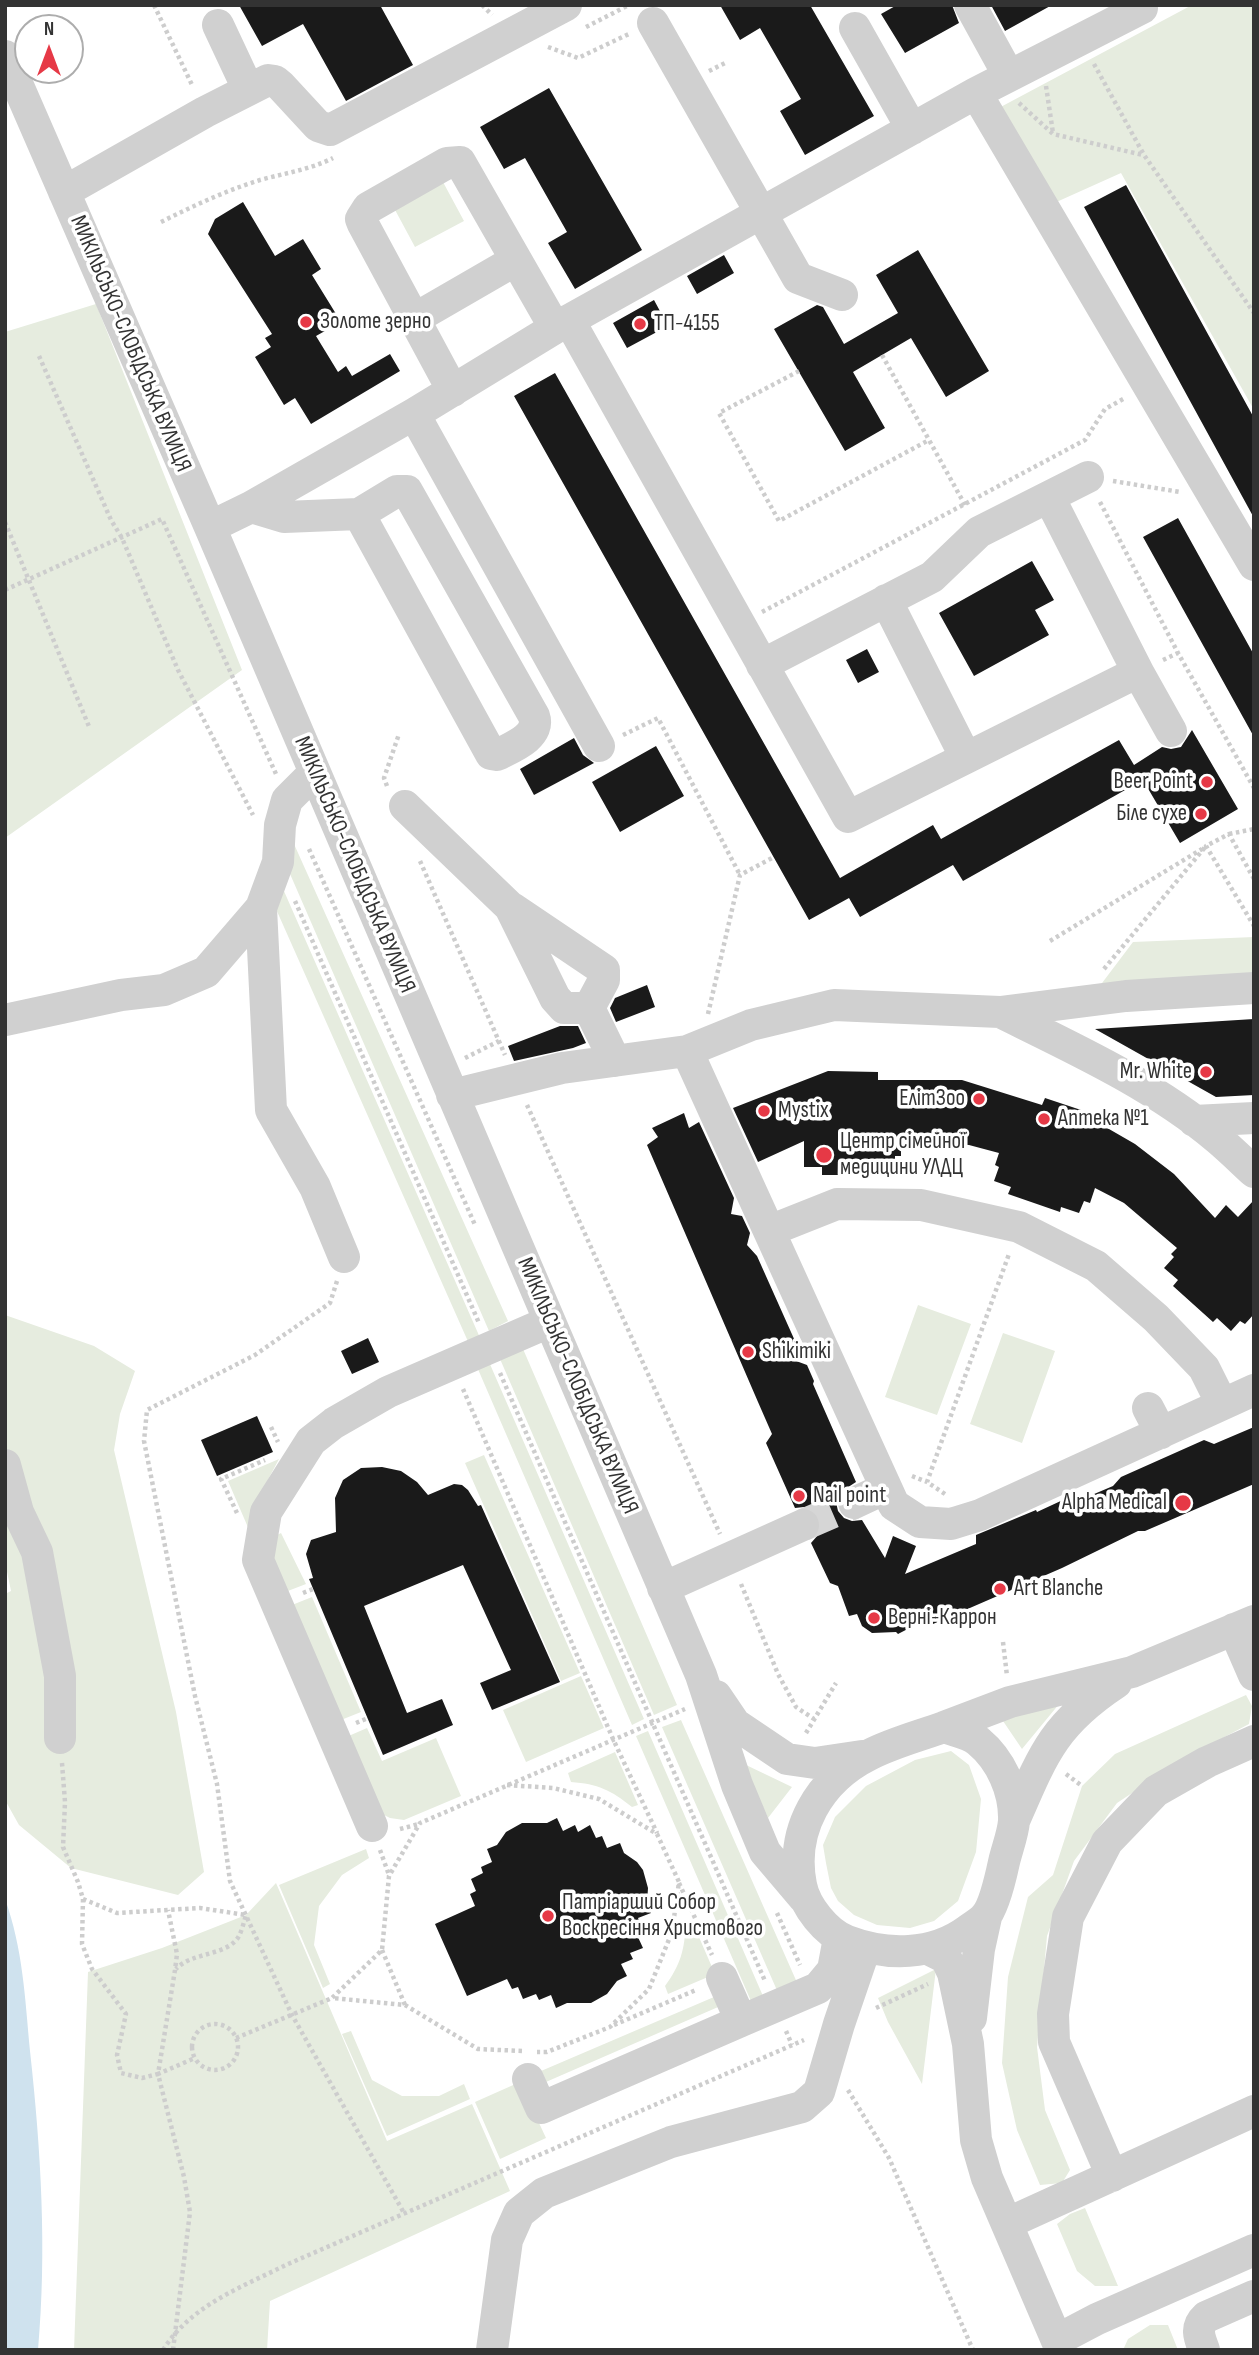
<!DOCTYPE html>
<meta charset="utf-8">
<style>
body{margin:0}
#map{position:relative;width:1259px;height:2355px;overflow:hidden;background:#fff;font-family:"Sofia Sans Condensed",sans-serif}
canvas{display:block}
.frame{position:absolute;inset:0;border:7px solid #333;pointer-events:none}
.north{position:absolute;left:14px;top:14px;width:70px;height:70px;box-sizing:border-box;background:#fff;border:2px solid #adadad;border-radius:50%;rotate:0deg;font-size:19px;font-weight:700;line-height:28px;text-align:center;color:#333}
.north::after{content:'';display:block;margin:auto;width:24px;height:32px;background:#e63946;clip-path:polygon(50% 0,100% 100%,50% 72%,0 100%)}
</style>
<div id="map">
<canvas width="1259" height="2355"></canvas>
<div class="frame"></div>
<div class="north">N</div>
</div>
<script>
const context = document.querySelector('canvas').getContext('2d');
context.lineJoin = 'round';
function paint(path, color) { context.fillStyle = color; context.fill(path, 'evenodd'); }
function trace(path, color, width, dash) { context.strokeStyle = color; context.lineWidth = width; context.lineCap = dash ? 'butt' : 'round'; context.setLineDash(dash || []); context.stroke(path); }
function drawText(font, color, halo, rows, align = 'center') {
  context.font = font + ' "Sofia Sans Condensed",sans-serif'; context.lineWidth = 7; context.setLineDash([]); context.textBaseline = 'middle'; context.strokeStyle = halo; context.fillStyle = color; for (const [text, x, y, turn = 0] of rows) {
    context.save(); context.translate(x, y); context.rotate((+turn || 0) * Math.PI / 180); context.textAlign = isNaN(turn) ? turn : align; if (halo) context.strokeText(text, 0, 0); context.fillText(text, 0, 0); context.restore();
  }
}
paint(new Path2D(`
 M 1192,5 L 1254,5 L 1254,410 L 1121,173 L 1052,204 L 995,110 Z
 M 443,182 L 464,221 L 415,247 L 394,208 Z
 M 96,304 L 242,670 L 5,838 L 5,332 Z
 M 294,844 L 508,1321 L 489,1331 L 287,867 Z
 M 280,882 L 481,1340 L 470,1346 L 272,900 Z
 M 1254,937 L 1254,981 L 1096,991 L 1133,942 Z
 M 918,1305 L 971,1324 L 937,1415 L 885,1397 Z
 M 5,1315 L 94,1346 L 135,1371 L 120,1414 L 114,1450 L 176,1712 L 204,1872 L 178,1895 L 71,1868 L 19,1825 L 5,1800 L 5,1594 L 11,1591 L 5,1562 Z
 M 1003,1333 L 1055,1351 L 1022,1443 L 970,1424 Z
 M 520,1342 L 677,1705 L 654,1715 L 497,1352 Z
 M 486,1355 L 644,1719 L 632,1725 L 474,1360 Z
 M 484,1455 L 580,1673 L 561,1681 L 465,1463 Z
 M 279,1459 L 256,1502 L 250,1532 L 228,1481 Z
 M 281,1533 L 306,1584 L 280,1594 L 273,1574 L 273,1537 Z
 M 312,1597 L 361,1712 L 336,1722 L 287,1607 Z
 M 581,1676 L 604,1728 L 526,1762 L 503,1710 Z
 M 1069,1692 L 1022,1749 L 1003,1721 Z
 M 1246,1695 L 1252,1706 L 1249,1724 L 1185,1758 L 1117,1803 L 1074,1861 L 1047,1936 L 1037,2047 L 1045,2110 L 1070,2170 L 1062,2183 L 1040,2185 L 1017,2130 L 1002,2063 L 1008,1977 L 1028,1897 L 1053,1875 L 1082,1786 L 1115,1754 Z
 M 681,1720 L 799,1987 L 779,1995 L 662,1727 Z
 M 367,1728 L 382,1761 L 436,1738 L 461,1796 L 404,1820 L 390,1818 L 376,1811 L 344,1738 Z
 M 648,1731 L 766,2003 L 754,2008 L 636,1736 Z
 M 951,1751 L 969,1765 L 981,1799 L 976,1852 L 958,1901 L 934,1921 L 910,1928 L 877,1925 L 854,1915 L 838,1901 L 831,1888 L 826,1863 L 823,1845 L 835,1817 L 866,1786 L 915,1760 Z
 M 615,1752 L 638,1805 L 632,1807 C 611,1790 598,1784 571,1782 L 568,1773 Z
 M 744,1764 L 792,1787 L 768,1818 Z
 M 366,1849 L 369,1858 L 342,1875 L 319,1906 L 314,1945 L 330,1984 L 323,1988 L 279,1885 Z
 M 276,1883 L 387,2141 L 472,2104 L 510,2191 L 270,2301 L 267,2350 L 74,2350 L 88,1972 L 162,1948 L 246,1915 Z
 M 692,1921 L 715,1974 L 668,1994 L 665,1986 C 681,1964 684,1951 686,1924 Z
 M 936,1969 L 922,2084 L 888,2022 L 878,1998 Z
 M 721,1994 L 725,2004 L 539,2085 L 534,2074 Z
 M 351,2031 L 372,2080 L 402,2096 L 439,2096 L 464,2084 L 470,2099 L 387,2136 L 342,2034 Z
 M 520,2082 L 546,2138 L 500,2159 L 475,2102 Z
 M 1085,2208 L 1118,2286 L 1095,2286 L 1077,2271 L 1057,2224 L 1070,2214 Z
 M 1150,2325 L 1168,2325 L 1178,2350 L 1123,2350 L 1128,2339 Z`), '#e6ecdf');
paint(new Path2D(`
 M 5,1899 C 23,1949 25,1998 30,2051 C 41,2151 47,2250 38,2350 L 5,2350 Z`), '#cfe2ee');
paint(new Path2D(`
 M 239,5 L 380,5 L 413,65 L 346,101 L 303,24 L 262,46 Z
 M 720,5 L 810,5 L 874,116 L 805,155 L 780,111 L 801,99 L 760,28 L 740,40 Z
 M 897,5 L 952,5 L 959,23 L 905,53 L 881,14 Z
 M 991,5 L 1052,5 L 1005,31 Z
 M 549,88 L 642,250 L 575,289 L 548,243 L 567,232 L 525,158 L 504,169 L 480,127 Z
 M 1126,185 L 1254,418 L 1254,518 L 1084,207 Z
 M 243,202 L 275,256 L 303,239 L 321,269 L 312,275 L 341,322 L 316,336 L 338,372 L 346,366 L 352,376 L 390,354 L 400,371 L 311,424 L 295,398 L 284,405 L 255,357 L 271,347 L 265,338 L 272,334 L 208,234 L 215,219 Z
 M 918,250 L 989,371 L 946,397 L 911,338 L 853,372 L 885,428 L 845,451 L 774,329 L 817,305 L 823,307 L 844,344 L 898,313 L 876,275 Z
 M 724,255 L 734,273 L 697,294 L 687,276 Z
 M 654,300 L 668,326 L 627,348 L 613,323 Z
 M 555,373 L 840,878 L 933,825 L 941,839 L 1119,740 L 1134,765 L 1162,747 L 1171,749 L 1181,747 L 1192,730 L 1238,809 L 1180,843 L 1143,780 L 963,881 L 953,865 L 860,917 L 849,898 L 809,920 L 514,396 Z
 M 1178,518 L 1254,655 L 1254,737 L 1143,537 Z
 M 1032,561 L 1054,600 L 1035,610 L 1049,635 L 974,676 L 939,613 Z
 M 867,649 L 879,672 L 858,683 L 846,660 Z
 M 574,738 L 583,755 L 594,763 L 534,795 L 520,769 Z
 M 656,746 L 684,796 L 620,832 L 592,782 Z
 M 647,985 L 655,1007 L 616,1022 L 610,1008 L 615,998 Z
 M 1254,1019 L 1254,1095 L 1216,1097 L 1095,1029 Z
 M 560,1026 L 578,1026 L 586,1043 L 573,1048 L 514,1061 L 508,1046 Z
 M 828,1071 L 878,1072 L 878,1080 L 962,1080 L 1042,1105 L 1045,1098 L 1096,1115 L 1093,1124 L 1109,1129 L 1135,1144 L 1174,1174 L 1215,1218 L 1226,1205 L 1238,1217 L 1254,1200 L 1254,1314 L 1245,1324 L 1240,1321 L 1231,1331 L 1217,1318 L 1213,1322 L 1173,1286 L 1178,1280 L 1164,1268 L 1174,1257 L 1171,1254 L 1177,1248 L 1124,1203 L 1095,1188 L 1090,1203 L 1084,1201 L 1079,1213 L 1061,1207 L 1060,1212 L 1008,1194 L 1011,1187 L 994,1181 L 999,1167 L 995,1165 L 999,1153 L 969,1145 L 901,1142 L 901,1156 L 895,1156 L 895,1169 L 876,1169 L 876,1175 L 822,1175 L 822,1167 L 804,1167 L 804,1141 L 758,1162 L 733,1108 Z
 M 684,1113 L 689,1128 L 699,1122 L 734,1198 L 731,1214 L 742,1216 L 750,1233 L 747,1245 L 757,1256 L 795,1341 L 788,1358 L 807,1365 L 814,1381 L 813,1384 L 856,1482 L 839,1493 L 836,1502 L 838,1511 L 844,1518 L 852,1521 L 862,1520 L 885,1558 L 893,1536 L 916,1546 L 905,1574 L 976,1544 L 976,1535 L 1036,1510 L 1037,1512 L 1065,1499 L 1073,1503 L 1113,1486 L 1121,1477 L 1204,1440 L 1214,1444 L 1254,1427 L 1254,1484 L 1145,1531 L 1138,1531 L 1062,1568 L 933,1624 L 925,1620 L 898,1634 L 896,1632 L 872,1633 L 862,1626 L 857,1614 L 849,1616 L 838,1586 L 830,1583 L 811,1543 L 818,1535 L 821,1528 L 820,1518 L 813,1510 L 804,1507 L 795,1508 L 766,1443 L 772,1434 L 758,1402 L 647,1145 L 658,1137 L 652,1128 Z
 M 368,1338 L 379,1362 L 352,1374 L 341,1351 Z
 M 257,1416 L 273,1452 L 217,1476 L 201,1440 Z
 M 382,1467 L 401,1471 L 417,1482 L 428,1495 L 454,1484 L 462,1485 L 468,1490 L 478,1506 L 481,1505 L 560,1682 L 492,1710 L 480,1683 L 511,1670 L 463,1565 L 364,1606 L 407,1713 L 442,1699 L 453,1725 L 383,1755 L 309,1579 L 313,1578 L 306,1554 L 311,1540 L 336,1532 L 335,1498 L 343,1480 L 361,1468 Z
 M 557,1818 L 563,1831 L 575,1825 L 578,1832 L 590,1825 L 596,1838 L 602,1836 L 607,1848 L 620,1843 L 624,1853 L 637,1862 L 643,1870 L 648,1888 L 647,1903 L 651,1913 L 638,1918 L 644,1932 L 637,1935 L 643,1948 L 630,1953 L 633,1959 L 621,1964 L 627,1976 L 617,1981 L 607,1994 L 591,2003 L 567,2003 L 556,2008 L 551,1995 L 539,2000 L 536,1994 L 523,1999 L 518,1987 L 512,1989 L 507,1979 L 467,1996 L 435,1924 L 475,1906 L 470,1894 L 476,1891 L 471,1879 L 483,1873 L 481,1867 L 492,1862 L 487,1849 L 497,1845 L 506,1832 L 522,1823 L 547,1823 Z`), '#1a1a1a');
trace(new Path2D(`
 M 803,1525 L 854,1503`), '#d6d6d6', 32, [32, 16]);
trace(new Path2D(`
 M 154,5 L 193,87
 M 482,5 L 492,15
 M 586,27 L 629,5
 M 548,47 L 578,58 L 629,34
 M 1094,64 L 1144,155 L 1254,313
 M 709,71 L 725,63
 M 1046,86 L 1053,133
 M 1019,103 L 1053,134 L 1143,155
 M 161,222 C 193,206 225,191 260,180 C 285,173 309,170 333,158
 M 882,355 L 965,505
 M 39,356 L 111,520 L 122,538 L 178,670 L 253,815
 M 799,371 L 719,413 L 779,521 L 929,440
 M 1113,481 L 1180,492
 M 1100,502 L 1178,653 L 1254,788
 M 5,522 L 90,729
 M 5,590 L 162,519 L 276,774
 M 762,612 L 1085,440 L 1105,409 L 1125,398
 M 1163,660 L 1178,653
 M 623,735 L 658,718 L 740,875
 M 387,786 L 384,778 L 399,734
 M 1229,834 L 1254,829
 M 309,849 L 475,1225
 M 420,861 L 505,1055
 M 1254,879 L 1229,834 L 1206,846 L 1254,926
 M 295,901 L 479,1323
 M 1050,941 L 1202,849
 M 1104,969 L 1206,846
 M 708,1014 L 740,875 L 774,857
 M 465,1058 L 499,1041
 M 527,1105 L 720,1534
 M 337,1281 L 330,1303 L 255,1355 L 147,1410 L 144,1441 L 195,1696 L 217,1784 L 230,1881 L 292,2015 L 404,2213
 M 500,1373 L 765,1981
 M 463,1389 L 613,1739 L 657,1833
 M 271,1427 L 278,1442
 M 912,1476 L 927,1482
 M 945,1494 L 927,1482 L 1009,1254
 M 237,1513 L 221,1479 L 265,1460
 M 741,1584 L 778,1674 L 796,1707 L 814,1719
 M 303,1593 L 313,1589
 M 1003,1642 L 1007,1676
 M 356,1723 L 368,1718
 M 806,1733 L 836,1683
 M 62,1763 L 65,1802 L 63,1847 L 78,1882 L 83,1899 L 82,1944 L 92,1969 L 126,2014 L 117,2055 L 121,2073 L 142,2078 L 158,2074 L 175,1970 L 177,1954 L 168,1910
 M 1066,1774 L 1082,1786
 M 507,1785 L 553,1788 L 599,1799 L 657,1834 L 679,1882 L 672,1932 L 649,1989 L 610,2027 L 547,2052 L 537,2052
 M 400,1829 L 419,1824
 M 380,1850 L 389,1875
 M 679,1883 L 712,1955
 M 83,1899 L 117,1913 L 200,1908 L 246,1915 C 244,1922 242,1930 239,1936 C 228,1956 191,1952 176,1969
 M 777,1913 L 800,1965
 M 382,1950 L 405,2005
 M 876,2008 L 928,1984
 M192 2047a23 23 0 1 1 46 0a23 23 0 1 1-46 0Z
 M 614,2025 L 696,1990
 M 786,2031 L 792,2045
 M 236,2038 L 332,1998
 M 522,2051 L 478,2049 L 405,2005 L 332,1998 L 382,1950 L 389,1876 L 420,1823 L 685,1709
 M 848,2090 L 889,2158 L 973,2350
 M 163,2350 C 191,2305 242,2287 288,2264 L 804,2040
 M 173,2350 L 190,2212 L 184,2177 L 158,2074 L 195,2058`), '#cdcdcd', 4.5, [3.5, 3.5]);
trace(new Path2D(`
 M 970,5 L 1009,76
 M 653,23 L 798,278 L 842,295
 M 218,25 L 248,89
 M 855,28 L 912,129
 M 5,56 L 210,527 L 701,1675 L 737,1785 L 765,1852 L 804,1898
 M 976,93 L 1254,565
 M 64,192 L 205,112 L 268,80 L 275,81 L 281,86 L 318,126 L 330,130 L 566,5
 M 414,319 L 516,260
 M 569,320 L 848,817 L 1138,672 L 1171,731
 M 453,391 L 363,224 L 361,219 L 368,208 L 447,163 L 460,162 L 555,328
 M 414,414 L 599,746
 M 1049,497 L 1138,672
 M 251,507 L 284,517 L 359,514 L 397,491 L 407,491 L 534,716 C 541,736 513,747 497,755 L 491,754 L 359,514
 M 210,527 L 251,507 L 414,414 L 555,328 L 976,93 L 1142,8
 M 886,600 L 966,758
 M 762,665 L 932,577 L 979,532 L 1088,477
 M 405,806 L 510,907 L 555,998 L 564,1008 L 589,1008 L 615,1061
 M 261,908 L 271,1110 L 315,1187 L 344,1257
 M 512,908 L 604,970 L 604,980 L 589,1008
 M 1000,1012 C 1075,1049 1154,1085 1218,1139 C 1231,1150 1242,1161 1254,1172
 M 5,1020 L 121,995 L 164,990 L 206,972 L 261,908 L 278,862 L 280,825 L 287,800 L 314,773
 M 687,1051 L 894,1505 L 920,1522 L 951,1524 L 980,1515 L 1254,1390
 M 452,1095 L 562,1068 L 687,1051 L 751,1025 L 834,1005 L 1000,1012 L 1126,996 L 1254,988
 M 1194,1121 L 1254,1118
 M 769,1231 L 837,1204 L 921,1205 L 1019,1227 L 1096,1266 L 1156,1318 L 1204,1368 L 1222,1404
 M 1148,1408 L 1161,1433
 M 5,1465 L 18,1512 L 37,1552 L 60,1676 L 60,1738
 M 854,1503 L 886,1488
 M 663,1588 L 803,1525
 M 1234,1629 L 1254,1675
 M 716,1696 L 735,1724 L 787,1759 L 815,1763 L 862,1756
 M 944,1727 C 954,1731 970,1734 978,1741 C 1001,1760 1015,1791 1014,1821 C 1013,1834 1007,1849 1004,1862 C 1001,1876 994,1907 985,1917 C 981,1922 973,1926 968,1930 C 933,1956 886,1956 847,1941 C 826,1933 805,1906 801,1885 C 790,1830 819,1780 869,1755 C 892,1743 919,1736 944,1727 Z
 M 944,1727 L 1010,1702 L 1132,1672 L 1254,1621
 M 1014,1821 C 1043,1754 1054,1724 1116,1683
 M 372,1826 L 258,1560 L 266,1512 L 311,1441 L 334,1423 L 388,1392 L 549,1322
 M 928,1949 L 946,1958 L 953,1973 L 968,2044 L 976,2140 L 987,2178 L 1061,2350
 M 971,2018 L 979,1949 L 986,1917
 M 741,2021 L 818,1988 L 833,1970 L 839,1938
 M 528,2079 L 541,2108 L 741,2021 L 722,1978
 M 1112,2176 L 1054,2042 L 1053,2014 L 1068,1917 L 1107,1842 L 1156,1791 L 1207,1762 L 1254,1741
 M 1008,2223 L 1254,2111
 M 1057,2340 L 1097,2319 L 1254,2250
 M 492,2350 L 507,2240 L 519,2213 L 544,2193 L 671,2142 L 802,2107 L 819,2092 L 839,2024 L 865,1948
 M 1204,2350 C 1199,2337 1195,2327 1206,2317 L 1254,2296`), '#d0d0d0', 32);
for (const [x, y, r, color] of [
 [306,322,7,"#e63946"],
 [640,324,7,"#e63946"],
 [1207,782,7,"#e63946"],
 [1201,814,7,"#e63946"],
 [1206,1072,7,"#e63946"],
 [979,1099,7,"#e63946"],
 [764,1111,7,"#e63946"],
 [1044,1119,7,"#e63946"],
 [824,1155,9,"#e63946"],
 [748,1352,7,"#e63946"],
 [799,1496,7,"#e63946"],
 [1183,1503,9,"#e63946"],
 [1000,1589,7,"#e63946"],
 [874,1618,7,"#e63946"],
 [548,1916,7,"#e63946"]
]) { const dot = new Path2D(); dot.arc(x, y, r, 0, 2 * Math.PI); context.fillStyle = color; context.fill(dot); trace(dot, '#fff', 2.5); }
drawText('23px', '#333', '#fff', [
 ["Золоте зерно",320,322],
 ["ТП-4155",654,324],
 ["Beer Point",1193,782,"right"],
 ["Біле сухе",1187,814,"right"],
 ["Mr. White",1192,1072,"right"],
 ["ЕлітЗоо",965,1099,"right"],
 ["Mystix",778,1111],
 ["Аптека №1",1058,1119],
 ["Центр сімейної",840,1142],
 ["медицини УЛДЦ",840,1168],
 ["Shikimiki",762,1352],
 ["Nail point",813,1496],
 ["Alpha Medical",1167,1503,"right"],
 ["Art Blanche",1014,1589],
 ["Верні-Каррон",888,1618],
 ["Патріарший Собор",562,1903],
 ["Воскресіння Христового",562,1929]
], 'left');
drawText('23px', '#333', '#fff', [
 ["МИКІЛЬСЬКО-СЛОБІДСЬКА ВУЛИЦЯ",130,344,67],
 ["МИКІЛЬСЬКО-СЛОБІДСЬКА ВУЛИЦЯ",354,865,67],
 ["МИКІЛЬСЬКО-СЛОБІДСЬКА ВУЛИЦЯ",577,1386,67]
]);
</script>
